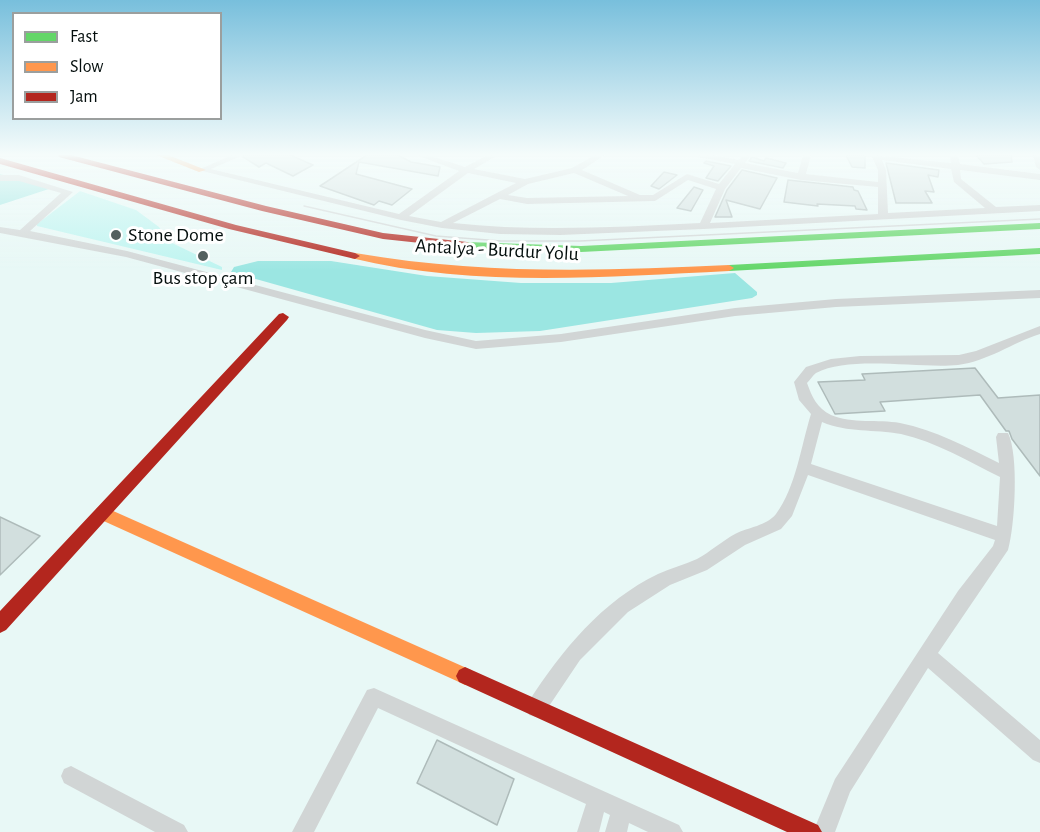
<!DOCTYPE html>
<meta charset="utf-8">
<style>
body{margin:0}
#map{position:relative;width:1040px;height:832px;overflow:hidden;background:#e8f8f6;font-family:"Alegreya Sans",sans-serif}
canvas{display:block}
.legend{position:absolute;left:12px;top:12px;width:210px;height:108px;box-sizing:border-box;background:#fff;border:2px solid #9b9f9e;margin:0;padding:8px 10px;list-style:none;font-size:18px;color:#040e0d}
.legend li{display:flex;align-items:center;gap:12px;height:30px}
.legend b{width:30px;border:2px solid #9b9f9e}
</style>
<div id="map">
<canvas width="1040" height="832"></canvas>
<ul class="legend">
<li><b style="height:8px;background:#63d668"></b>Fast</li>
<li><b style="height:8px;background:#ff974d"></b>Slow</li>
<li><b style="height:8px;background:#b3261e"></b>Jam</li>
</ul>
</div>
<script>
const context = document.querySelector('canvas').getContext('2d');
context.lineJoin = 'round';
function paint(path, color) { context.fillStyle = color; context.fill(path, 'evenodd'); }
function trace(path, color, width, dash) { context.strokeStyle = color; context.lineWidth = width; context.lineCap = dash ? 'butt' : 'round'; context.setLineDash(dash || []); context.stroke(path); }
function drawText(font, color, halo, rows, align = 'center') {
  context.font = font + ' "Alegreya Sans",sans-serif'; context.lineWidth = 6; context.setLineDash([]); context.textBaseline = 'middle'; context.strokeStyle = halo; context.fillStyle = color; for (const [text, x, y, turn = 0] of rows) {
    context.save(); context.translate(x, y); context.rotate((+turn || 0) * Math.PI / 180); context.textAlign = isNaN(turn) ? turn : align; if (halo) context.strokeText(text, 0, 0); context.fillText(text, 0, 0); context.restore();
  }
}
paint(new Path2D(`
 M 80,191 L 136,210 L 159,227 L 170,242 L 222,267 L 222,270 L 37,226 L 37,224 Z`), '#bdf4f0');
paint(new Path2D(`
 M 0,174 L 52,188 L 0,205 Z
 M 258,261 L 331,261 L 427,276 L 521,283 L 611,283 L 735,273 L 757,292 L 757,295 L 752,298 L 540,331 L 476,333 L 437,330 L 231,272 L 234,267 Z`), '#9be6e2');
const building = new Path2D(`
 M 245,155 L 290,155 L 313,165 L 293,176 L 266,163 L 259,167 L 243,157 Z
 M 367,155 L 398,155 L 411,162 L 440,167 L 438,176 L 359,162 L 356,174 L 412,189 L 392,205 L 379,201 L 374,205 L 320,186 Z
 M 846,155 L 865,155 L 865,168 L 852,167 Z
 M 976,155 L 1011,155 L 1012,162 L 984,164 Z
 M 752,157 L 764,161 L 766,158 L 786,163 L 783,168 L 749,161 Z
 M 706,161 L 731,166 L 718,181 L 706,178 L 714,166 L 704,163 Z
 M 886,163 L 939,170 L 938,177 L 928,175 L 934,192 L 925,191 L 932,203 L 896,203 Z
 M 742,170 L 777,178 L 760,209 L 726,200 L 732,217 L 715,217 L 727,190 Z
 M 664,172 L 677,175 L 659,189 L 651,186 Z
 M 788,180 L 853,187 L 854,190 L 858,191 L 867,210 L 856,209 L 855,206 L 817,204 L 818,206 L 784,202 Z
 M 694,187 L 703,190 L 691,211 L 677,208 Z
 M 975,368 L 998,398 L 1040,395 L 1040,476 L 1012,439 L 1009,431 L 1006,431 L 980,395 L 880,402 L 885,411 L 835,414 L 818,382 L 865,380 L 862,374 Z
 M 0,517 L 40,536 L 0,575 Z
 M 437,740 L 514,779 L 497,825 L 417,783 Z`);
paint(building, '#d2dfde');
trace(building, '#aebbba', 1.5);
paint(new Path2D(`
 M 232,155 L 243,155 L 211,169 L 399,214 L 459,171 L 416,155 L 428,155 L 465,167 L 488,155 L 498,155 L 474,169 L 525,179 L 572,168 L 595,155 L 605,155 L 582,170 L 640,195 L 653,195 L 687,174 L 719,184 L 735,164 L 698,157 L 697,155 L 713,155 L 739,160 L 743,155 L 751,155 L 745,163 L 798,173 L 803,155 L 811,155 L 806,174 L 878,182 L 878,170 L 871,155 L 951,163 L 950,155 L 958,155 L 960,164 L 1040,174 L 1040,180 L 960,170 L 961,179 L 996,207 L 1040,205 L 1040,211 L 704,229 L 560,235 L 500,234 L 442,228 L 401,220 L 198,170 ZM 882,160 L 951,169 L 954,182 L 985,208 L 888,213 L 886,170 ZM 741,168 L 801,180 L 878,187 L 878,214 L 710,223 L 725,189 ZM 468,173 L 516,183 L 441,222 L 409,216 ZM 574,173 L 628,196 L 527,198 L 508,195 L 528,184 ZM 688,180 L 716,189 L 700,223 C 618,227 536,232 453,223 L 500,199 L 527,204 L 655,201 Z
 M 1033,155 L 1040,155 L 1040,170 L 1036,167 Z
 M 0,175 L 19,175 L 73,192 L 30,231 L 127,251 L 425,330 L 476,341 L 561,334 L 735,308 L 836,299 L 1040,290 L 1040,298 L 836,307 L 735,316 L 561,342 L 476,349 L 425,338 L 126,257 L 0,233 L 0,227 L 20,230 L 61,193 L 19,181 L 0,181 Z
 M 1040,326 L 1040,334 C 1012,343 988,361 958,365 C 920,369 850,355 816,373 C 813,375 810,380 807,383 C 812,397 817,408 831,415 C 852,424 878,419 900,423 C 935,430 967,447 999,463 L 996,437 L 998,433 L 1008,433 C 1019,455 1015,526 1008,550 L 938,653 L 1040,740 L 1040,763 L 1033,760 L 928,668 L 850,792 L 835,832 L 813,832 L 835,779 L 958,591 L 993,546 L 995,540 L 808,475 L 792,516 L 781,529 L 745,545 L 707,570 L 670,585 L 628,612 L 580,660 L 543,715 L 536,717 L 529,715 L 527,708 L 529,701 C 562,650 602,601 658,574 C 671,568 684,565 697,559 C 710,552 722,541 735,534 C 749,527 766,526 776,514 C 796,487 801,446 811,414 L 799,400 L 794,382 L 806,367 L 831,359 L 860,356 L 959,355 L 976,351 ZM 822,422 C 848,433 874,429 901,434 C 936,442 968,461 1000,477 L 997,526 L 811,464 Z
 M 374,688 L 679,825 L 683,832 L 648,832 L 629,823 L 627,832 L 605,832 L 610,815 L 604,812 L 599,832 L 577,832 L 586,804 L 378,708 L 314,832 L 292,832 L 367,690 Z
 M 71,766 L 184,825 L 188,832 L 155,832 L 64,783 L 61,776 L 64,769 Z`), '#d1d5d5');
paint(new Path2D(`
 M 1040,223 L 1040,229 L 581,252 L 467,248 L 462,245 L 467,242 L 581,246 Z
 M 1040,248 L 1040,254 L 729,271 L 724,268 L 729,265 Z`), '#63d668');
paint(new Path2D(`
 M 156,155 L 168,155 L 206,170 L 199,172 Z
 M 355,253 C 481,275 602,271 729,265 L 734,268 L 729,271 C 604,277 474,288 351,258 L 350,256 Z
 M 102,506 L 471,670 L 474,676 L 471,682 L 465,685 L 459,682 L 97,518 L 94,513 L 97,508 Z`), '#ff974d');
paint(new Path2D(`
 M 58,155 L 71,155 L 266,206 L 383,233 L 467,242 L 472,245 L 467,248 L 383,239 L 262,211 L 59,157 Z
 M 0,158 L 236,225 L 355,253 L 360,256 L 355,259 L 229,229 L 0,164 Z
 M 283,313 L 289,317 L 287,320 L 6,630 L 0,633 L 0,611 L 279,314 Z
 M 465,667 L 818,825 L 822,832 L 787,832 L 459,682 L 456,676 L 459,670 Z`), '#b3261e');
trace(new Path2D(`
 M 304,206 L 436,236 L 501,241 L 580,241 L 1040,219`), '#d2d6d6', 1.5);
const sky = context.createLinearGradient(0, 0, 0, 271);
sky.addColorStop(0, '#78bfdc');
sky.addColorStop(0.57, '#f5fcfb');
sky.addColorStop(1, '#f5fcfb00');
context.fillStyle = sky;
context.fillRect(0, 0, 1040, 271);
for (const [x, y, r, color] of [
 [116,235,6,"#54605f"],
 [203,256,6,"#54605f"]
]) { const dot = new Path2D(); dot.arc(x, y, r, 0, 2 * Math.PI); context.fillStyle = color; context.fill(dot); trace(dot, '#fff', 2); }
drawText('20px', '#040e0d', '#fff', [
 ["Stone Dome",128,235],
 ["Bus stop çam",203,278,"center"]
], 'left');
drawText('20px', '#040e0d', '#fff', [
 ["Antalya - Burdur Yolu",497,250,3]
]);
</script>
